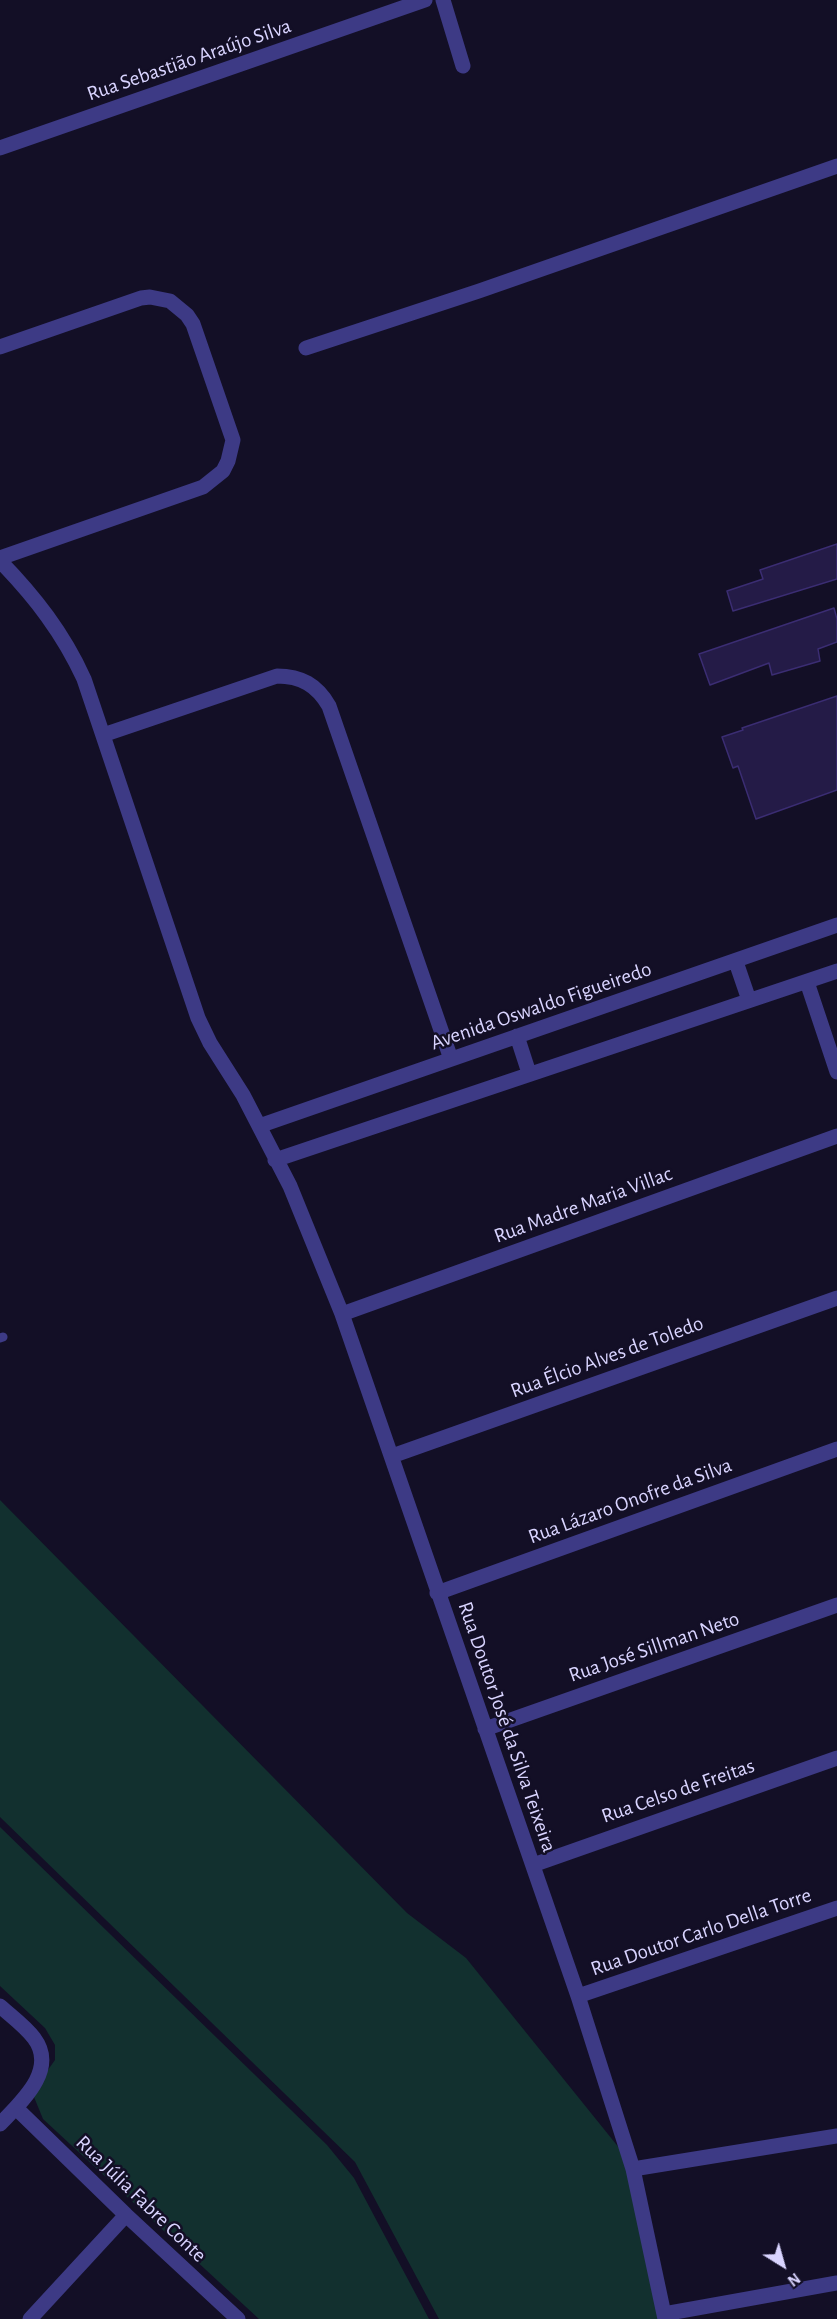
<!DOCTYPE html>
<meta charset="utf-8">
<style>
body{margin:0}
#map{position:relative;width:837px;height:2319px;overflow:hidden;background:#130f26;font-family:"Alegreya Sans",sans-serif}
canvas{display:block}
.north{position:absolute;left:753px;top:2235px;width:60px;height:60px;-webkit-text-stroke:4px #130f26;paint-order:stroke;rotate:143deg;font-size:16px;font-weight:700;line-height:24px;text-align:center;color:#d9d4ff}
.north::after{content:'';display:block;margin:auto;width:21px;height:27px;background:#d9d4ff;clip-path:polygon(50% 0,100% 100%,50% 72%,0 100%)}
</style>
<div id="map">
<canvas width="837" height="2319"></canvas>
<div class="north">N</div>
</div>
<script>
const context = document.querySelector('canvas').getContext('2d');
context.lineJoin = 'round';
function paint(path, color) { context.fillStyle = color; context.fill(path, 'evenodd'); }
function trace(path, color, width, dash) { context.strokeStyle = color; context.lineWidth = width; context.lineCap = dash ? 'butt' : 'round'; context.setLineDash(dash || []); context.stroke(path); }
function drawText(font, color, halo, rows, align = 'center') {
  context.font = font + ' "Alegreya Sans",sans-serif'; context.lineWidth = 5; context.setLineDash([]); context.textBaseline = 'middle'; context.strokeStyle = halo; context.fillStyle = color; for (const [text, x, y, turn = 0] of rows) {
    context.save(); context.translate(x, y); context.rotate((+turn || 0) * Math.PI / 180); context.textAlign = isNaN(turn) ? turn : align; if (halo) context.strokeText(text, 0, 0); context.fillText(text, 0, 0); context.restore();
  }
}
paint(new Path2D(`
 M 0,1500 L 407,1913 L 466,1958 L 624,2154 L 659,2319 L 439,2319 L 355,2162 L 0,1817 Z
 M 0,1827 L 327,2145 L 354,2178 L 429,2319 L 259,2319 L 43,2119 L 34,2097 L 40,2081 L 55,2060 L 55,2045 L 45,2028 L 0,1986 Z`), '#12302f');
const building = new Path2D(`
 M 837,544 L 837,579 L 733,611 L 727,591 L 763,579 L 760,570 Z
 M 834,608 L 837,619 L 837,642 L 818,649 L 820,661 L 772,675 L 769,663 L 710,685 L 699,654 Z
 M 837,696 L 837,790 L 756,819 L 738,766 L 733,768 L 722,737 L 743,730 L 742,728 Z`);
paint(building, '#241b47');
trace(building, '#3b2d73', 1.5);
trace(new Path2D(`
 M 0,1338 L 3,1337`), '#3d3a85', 9);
trace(new Path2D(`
 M 443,0 L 463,66
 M 0,148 L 425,0
 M 0,347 L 141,298 L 150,297 L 170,301 L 187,315 L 193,324 L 233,440 L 228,461 L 223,471 L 203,487 L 0,558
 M 306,348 L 479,291 L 837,166
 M 0,561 C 35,597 63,633 84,679 L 198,1018 L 210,1043 L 243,1095 L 290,1186 L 342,1314 L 578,1996 L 633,2169 L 665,2319
 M 103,735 L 277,676 C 301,676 317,685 329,706 L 451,1059
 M 736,962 L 749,1000
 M 807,982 L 837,1072
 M 517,1036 L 529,1073
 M 259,1126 L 837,925
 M 275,1160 L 837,971
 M 342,1314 L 837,1136
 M 392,1456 L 837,1298
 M 437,1593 L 837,1449
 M 485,1729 L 837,1605
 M 533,1865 L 837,1758
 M 578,1996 L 837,1908
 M 0,2006 C 11,2016 25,2026 34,2038 C 58,2070 21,2102 0,2124
 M 16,2108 L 126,2215 L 238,2319
 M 633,2169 L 837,2136
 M 664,2314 L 837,2283
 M 30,2319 L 126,2215`), '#3d3a85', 15);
drawText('21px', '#d9d4ff', '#130f26', [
 ["Rua Sebastião Araújo Silva",189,60,-19],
 ["Avenida Oswaldo Figueiredo",541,1006,-19],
 ["Rua Madre Maria Villac",583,1205,-20],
 ["Rua Élcio Alves de Toledo",607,1357,-20],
 ["Rua Lázaro Onofre da Silva",630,1501,-20],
 ["Rua José Sillman Neto",654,1647,-19],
 ["Rua Doutor José da Silva Teixeira",507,1727,71],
 ["Rua Celso de Freitas",678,1791,-19],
 ["Rua Doutor Carlo Della Torre",701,1932,-19],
 ["Rua Júlia Fabre Conte",141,2199,44]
]);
</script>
